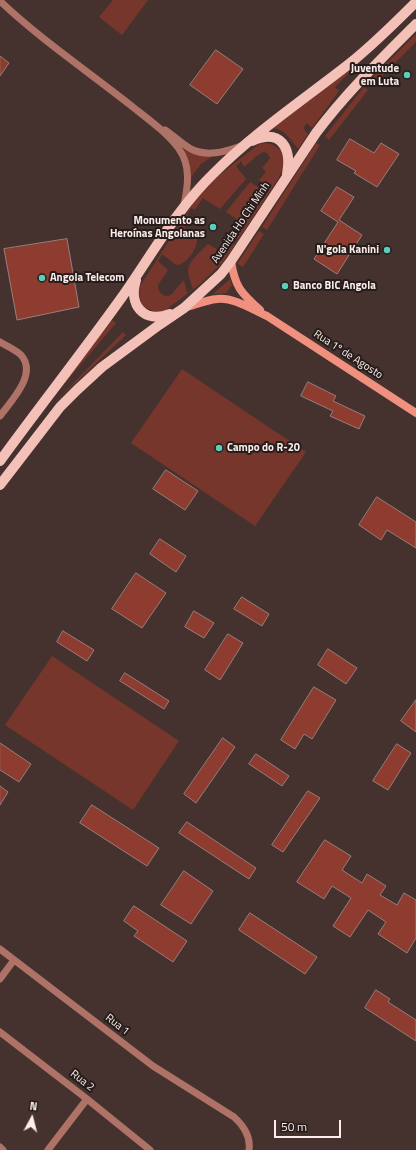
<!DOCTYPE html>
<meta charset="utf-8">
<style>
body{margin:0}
#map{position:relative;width:416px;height:1150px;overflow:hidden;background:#45322e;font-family:"Titillium Web",sans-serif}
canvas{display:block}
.north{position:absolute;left:12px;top:1098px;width:40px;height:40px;-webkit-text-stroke:3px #251c1b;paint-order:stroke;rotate:7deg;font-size:11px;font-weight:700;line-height:16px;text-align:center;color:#fbeeeb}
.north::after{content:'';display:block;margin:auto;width:14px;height:18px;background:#fbeeeb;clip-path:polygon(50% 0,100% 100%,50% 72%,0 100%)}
.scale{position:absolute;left:274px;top:1120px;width:67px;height:18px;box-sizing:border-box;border:2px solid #fbeeeb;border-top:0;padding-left:5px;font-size:12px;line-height:14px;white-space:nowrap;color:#fbeeeb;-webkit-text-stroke:3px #251c1b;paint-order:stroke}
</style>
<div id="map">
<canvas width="416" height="1150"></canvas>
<div class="north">N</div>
<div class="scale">50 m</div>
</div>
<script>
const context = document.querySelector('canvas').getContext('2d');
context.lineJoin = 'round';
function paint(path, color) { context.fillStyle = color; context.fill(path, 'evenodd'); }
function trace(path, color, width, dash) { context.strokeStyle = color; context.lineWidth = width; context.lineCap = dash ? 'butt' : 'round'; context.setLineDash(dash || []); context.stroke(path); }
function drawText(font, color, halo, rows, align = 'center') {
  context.font = font + ' "Titillium Web",sans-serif'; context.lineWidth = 4; context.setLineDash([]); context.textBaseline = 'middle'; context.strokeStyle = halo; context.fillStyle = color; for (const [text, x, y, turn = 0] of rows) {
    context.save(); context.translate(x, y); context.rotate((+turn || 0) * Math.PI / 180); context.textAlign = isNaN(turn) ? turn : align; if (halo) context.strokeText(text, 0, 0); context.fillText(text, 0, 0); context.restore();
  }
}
paint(new Path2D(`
 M 113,0 L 148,0 L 122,35 L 99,17 Z
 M 416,34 L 416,42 L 371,87 L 367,83 Z
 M 375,47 L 335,87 L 339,91 L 312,128 L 307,123 L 303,128 L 308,134 L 298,149 C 290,139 285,129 272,128 Z
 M 364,87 L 368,90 L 329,140 L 325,136 Z
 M 266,143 L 273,145 L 282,151 L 285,164 L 278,179 L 244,231 L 223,262 L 199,285 L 163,312 C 146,312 136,304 140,286 L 195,200 L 217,177 L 259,144 ZM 263,152 L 267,153 L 270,158 L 268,161 L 262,168 L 266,172 L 259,180 L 270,187 L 266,192 L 250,182 L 226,212 L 242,223 L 234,236 L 238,239 L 233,245 L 229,243 L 223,253 L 208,244 C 201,251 187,262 188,273 C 189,278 191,284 193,289 L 187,293 L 184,280 L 171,295 C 163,298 158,293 158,285 L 168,270 L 158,261 L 162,254 L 176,265 C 188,264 198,248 197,237 L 184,228 L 190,217 L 187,215 L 191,208 L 195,210 L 203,198 L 220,209 L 246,179 C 243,174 239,171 236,166 L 241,161 L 244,167 L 258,155 Z
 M 316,143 L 320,145 L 267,230 L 262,227 Z
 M 183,148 L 197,155 L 213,156 L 201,164 L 191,177 L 188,161 Z
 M 259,231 L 264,234 L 243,267 L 237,264 Z
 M 230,279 L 232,285 L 226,293 L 213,294 Z
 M 112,320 L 116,323 L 49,402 Z
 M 123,332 L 126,335 L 53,404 Z
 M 182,369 L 306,452 L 255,526 L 131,443 Z
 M 52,656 L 179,741 L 133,810 L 5,725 Z`), '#77362b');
const building = new Path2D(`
 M 216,50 L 243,69 L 217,104 L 190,85 Z
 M 0,56 L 9,63 L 0,76 Z
 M 350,139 L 374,153 L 381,143 L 399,154 L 377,187 L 354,173 L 356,171 L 337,160 Z
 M 337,187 L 354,197 L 339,220 L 362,235 L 337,274 L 314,259 L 338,222 L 321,211 Z
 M 67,239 L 79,307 L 17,320 L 4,249 Z
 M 308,382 L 336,396 L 333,401 L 365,416 L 359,429 L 330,416 L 333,411 L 301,396 Z
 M 166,470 L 198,491 L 185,510 L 153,489 Z
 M 377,497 L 416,522 L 416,548 L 387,530 L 381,540 L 359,525 Z
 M 160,539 L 186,556 L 176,572 L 150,554 Z
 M 136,573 L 166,593 L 142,628 L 112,609 Z
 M 242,597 L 269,614 L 262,626 L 234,609 Z
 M 194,611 L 214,623 L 204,638 L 185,627 Z
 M 63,631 L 94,650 L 87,661 L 57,642 Z
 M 228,634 L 243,643 L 220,680 L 205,670 Z
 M 328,649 L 357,668 L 346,684 L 318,665 Z
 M 125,673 L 169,701 L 164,709 L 120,681 Z
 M 314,687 L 336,700 L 312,739 L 304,734 L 295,749 L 281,740 Z
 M 416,700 L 416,732 L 401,721 Z
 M 223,738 L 235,747 L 196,803 L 184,794 Z
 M 0,743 L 31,764 L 19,782 L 0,770 Z
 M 397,744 L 411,753 L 388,790 L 373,781 Z
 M 256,754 L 289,776 L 282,786 L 249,764 Z
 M 0,786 L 8,792 L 0,805 Z
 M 308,791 L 320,798 L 283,852 L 272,845 Z
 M 92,805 L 159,848 L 147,866 L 80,823 Z
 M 187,822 L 256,868 L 249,879 L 179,833 Z
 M 325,840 L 351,856 L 342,870 L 362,883 L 367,874 L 386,886 L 380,895 L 397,905 L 404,893 L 416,900 L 416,938 L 407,953 L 378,934 L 386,922 L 368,910 L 350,937 L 333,926 L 351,898 L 332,886 L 324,899 L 297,882 Z
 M 184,871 L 213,891 L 191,924 L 161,905 Z
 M 134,906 L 187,941 L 173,962 L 134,936 L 138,931 L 124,921 Z
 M 250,913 L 317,957 L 305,974 L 239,930 Z
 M 376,990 L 390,999 L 388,1002 L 416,1020 L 416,1041 L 365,1008 Z`);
paint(building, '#8e3c2f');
trace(building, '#957f7b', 1);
trace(new Path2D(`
 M 0,1 C 40,39 86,70 129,104 C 145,117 167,132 179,149 C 191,166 188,186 184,205
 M 165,130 C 174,136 182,144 191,149 C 207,157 225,152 241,146
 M 0,342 C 7,346 16,350 21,355 C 38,374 11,401 0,416
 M 0,949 L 153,1066 L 234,1117 C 244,1126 251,1136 249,1150
 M 0,979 L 14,960
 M 0,1032 L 87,1099 L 150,1150
 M 0,1147 L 3,1150
 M 48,1150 L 87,1099`), '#ae7267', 7);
trace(new Path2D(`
 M 231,261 C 235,287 241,293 260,310
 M 184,308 C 195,305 206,300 217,299 C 234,297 253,310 267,316 L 416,413`), '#f09180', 8);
trace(new Path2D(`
 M 252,141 C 281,128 292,148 287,174
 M 136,280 C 128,305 144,324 170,314
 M 0,461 C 40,406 82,353 122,297 C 151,256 176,210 213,174 C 254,133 303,100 349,64 C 373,45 394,24 416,2
 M 0,485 L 60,407 L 77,390 L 102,367 L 159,325 L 184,308 L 221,274 L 231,261 L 316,133 C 346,93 381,59 416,24`), '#f3c1b8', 10);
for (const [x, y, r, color] of [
 [407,75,4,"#5bcebb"],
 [213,227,4,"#5bcebb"],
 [387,250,4,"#5bcebb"],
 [42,278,4,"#5bcebb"],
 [285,286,4,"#5bcebb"],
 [219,448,4,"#5bcebb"]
]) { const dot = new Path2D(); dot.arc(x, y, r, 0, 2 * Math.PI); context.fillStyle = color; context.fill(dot); trace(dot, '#251c1b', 1.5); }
drawText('bold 11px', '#fbeeeb', '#251c1b', [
 ["Juventude",399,69],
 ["em Luta",399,82],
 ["Monumento as",205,221],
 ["Heroínas Angolanas",205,234],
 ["N'gola Kanini",379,250],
 ["Angola Telecom",50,278,"left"],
 ["Banco BIC Angola",293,286,"left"],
 ["Campo do R-20",227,448,"left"]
], 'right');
drawText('11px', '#fbeeeb', '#251c1b', [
 ["Avenida Ho Chi Minh",241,223,-56],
 ["Rua 1º de Agosto",348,355,33],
 ["Rua 1",117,1025,38],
 ["Rua 2",82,1081,38]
]);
</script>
